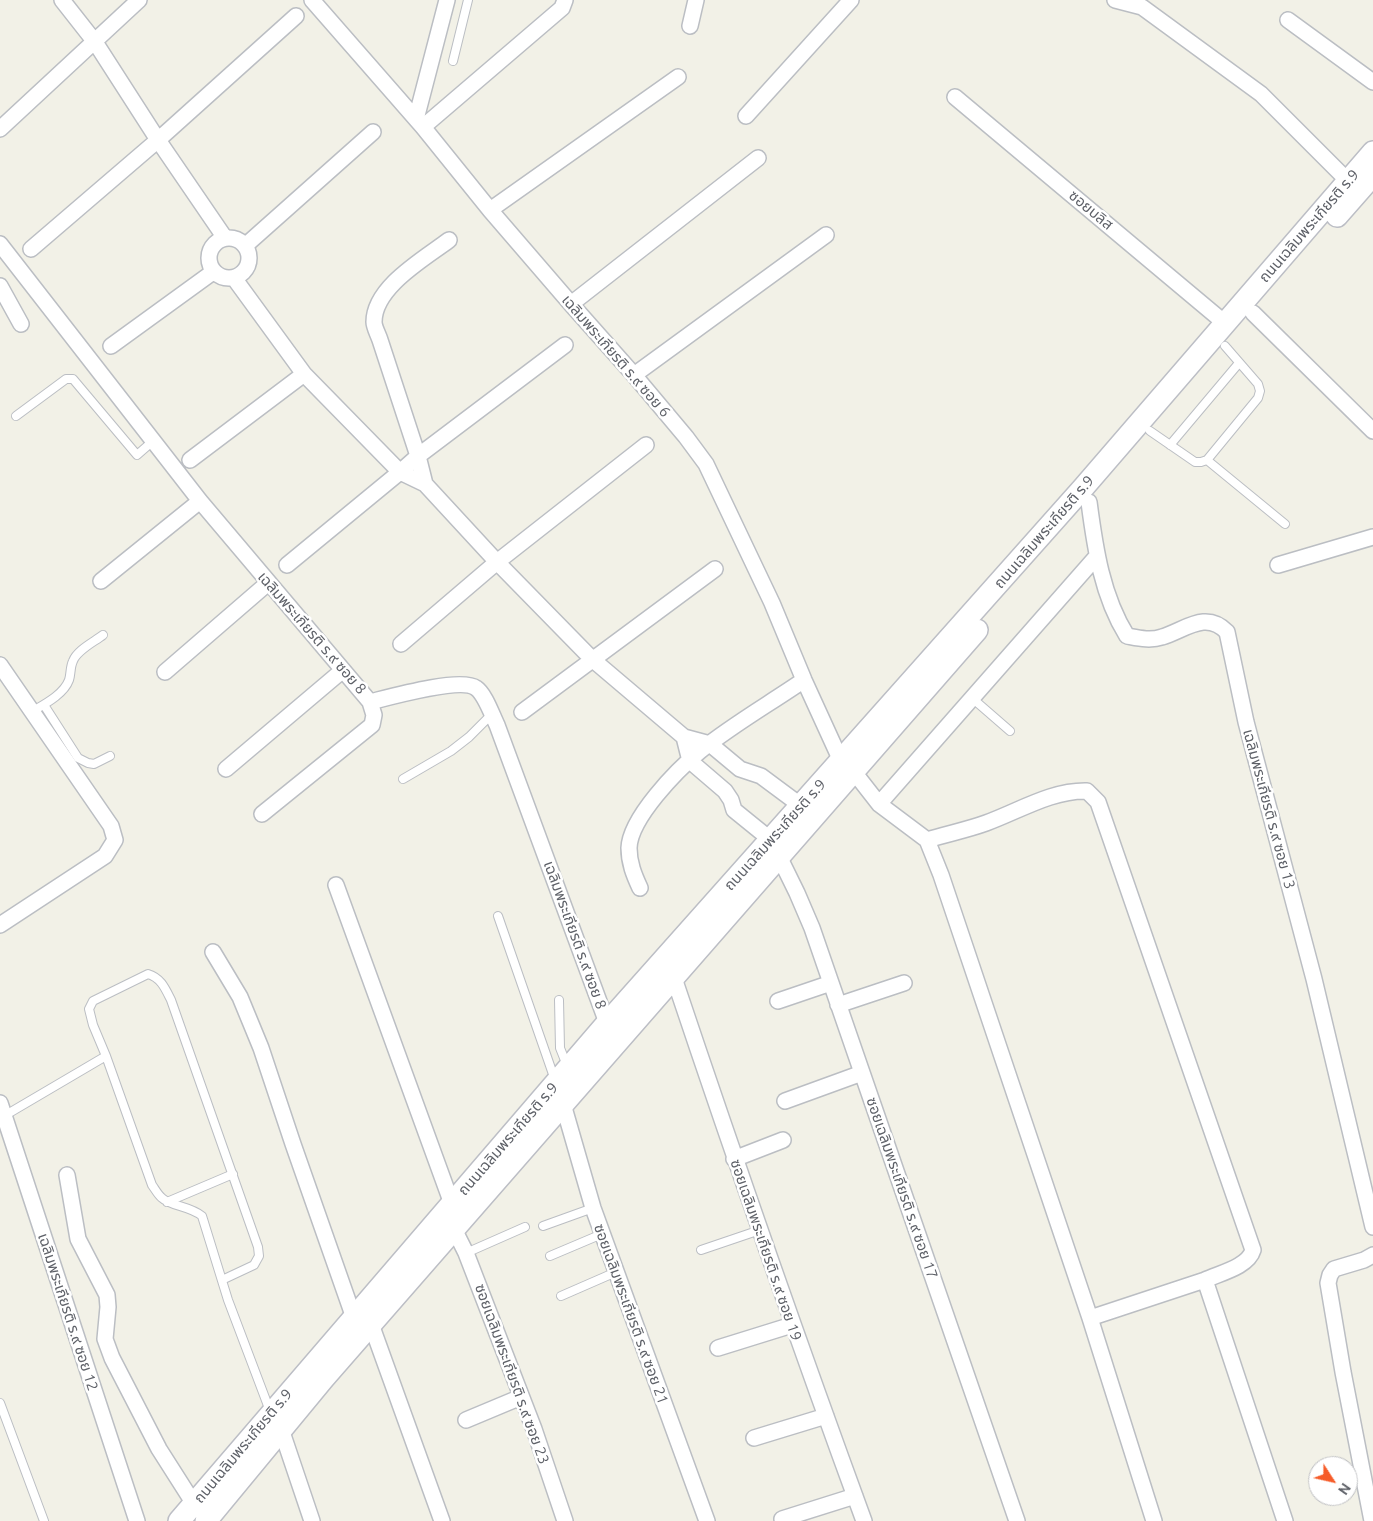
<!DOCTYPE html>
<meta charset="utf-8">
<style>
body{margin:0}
#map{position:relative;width:1373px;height:1521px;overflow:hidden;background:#f2f1e7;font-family:Ubuntu,sans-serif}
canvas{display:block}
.north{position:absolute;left:1308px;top:1456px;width:50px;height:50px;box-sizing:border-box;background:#fff;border:1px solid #bfc0c3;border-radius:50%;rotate:125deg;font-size:14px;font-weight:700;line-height:20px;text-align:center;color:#5e6168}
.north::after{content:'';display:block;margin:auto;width:18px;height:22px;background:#f65c29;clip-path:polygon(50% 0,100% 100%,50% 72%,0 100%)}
</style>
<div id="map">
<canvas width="1373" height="1521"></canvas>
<div class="north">N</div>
</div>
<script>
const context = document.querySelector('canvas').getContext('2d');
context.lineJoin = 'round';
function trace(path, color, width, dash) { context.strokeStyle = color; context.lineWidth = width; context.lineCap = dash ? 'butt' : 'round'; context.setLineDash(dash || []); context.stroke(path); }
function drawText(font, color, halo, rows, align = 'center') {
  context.font = font + ' Ubuntu,"Noto Sans Thai",sans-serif'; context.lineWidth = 5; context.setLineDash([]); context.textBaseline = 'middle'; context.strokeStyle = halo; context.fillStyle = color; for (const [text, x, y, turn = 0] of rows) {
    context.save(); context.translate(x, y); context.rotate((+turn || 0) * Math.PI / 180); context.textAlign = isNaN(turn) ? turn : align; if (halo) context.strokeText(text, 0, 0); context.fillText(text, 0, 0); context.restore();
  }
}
const service = new Path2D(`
 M 453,61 L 468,0
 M 16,416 L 66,379 L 73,379 L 137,455 L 153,441
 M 1150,431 L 1195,462 L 1201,462 L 1207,460 L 1258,398 L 1260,391 L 1258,384 L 1225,346
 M 1170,445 L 1239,363
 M 1207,460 L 1285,524
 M 972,698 L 1010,731
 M 44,705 L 78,758 L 88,763 L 94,764 L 110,756
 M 33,711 C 45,704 64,694 69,680 C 71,674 70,667 73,661 C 77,650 94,642 103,635
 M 403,779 L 451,751 L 469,737 L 492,714
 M 498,916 L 555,1080
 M 559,1000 L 560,1048 L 566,1063 L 570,1065
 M 4,1116 L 106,1056
 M 167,1202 L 233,1174
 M 543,1226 L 593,1208
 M 701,1250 L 760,1230
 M 466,1253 L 525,1227
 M 550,1256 L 602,1234
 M 222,1280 L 254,1265 L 259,1256 L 258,1247 L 171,1000 C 165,988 161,978 148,974 L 93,1001 L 89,1009 L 93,1025 L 106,1056 L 152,1185 C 155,1189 158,1195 162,1198 C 170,1206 190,1206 202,1216 L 228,1300 L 270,1411
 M 561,1296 L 616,1272
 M 0,1403 L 44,1521`);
const minor = new Path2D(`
 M 62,0 L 95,42 L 158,140 L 225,238
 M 312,0 L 423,127 L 490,210 L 571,304 L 634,375 L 686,437 L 706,464 L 772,603 L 804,680 L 841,761 L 854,772 L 879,804 L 927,840
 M 1115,0 L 1142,7 L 1261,94 L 1348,181
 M 1288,20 L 1373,82
 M 690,26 L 696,0
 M 955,97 L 1226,324
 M 746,116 L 851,0
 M 416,119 L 447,0
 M 423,127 L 562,8 L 565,0
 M 0,129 L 139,0
 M 490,210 L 678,77
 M209 258a20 20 0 1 1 40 0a20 20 0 1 1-40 0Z
 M 0,244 L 200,501 L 370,702 C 390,697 461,677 476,688 C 485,694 492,715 497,725 L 607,1023
 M 246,245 L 373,132
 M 31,249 L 158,140 L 296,16
 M 234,278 L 304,374 L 400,472 L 425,484 L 497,562 L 592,659 L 684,737 L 710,744 L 740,769 L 761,776 L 800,805
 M 0,286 L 21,324
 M 571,304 L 758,158
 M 1253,313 L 1373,431
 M 111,346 L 213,272
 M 634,375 L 826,235
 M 190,460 L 304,374
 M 425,484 L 418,456 L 380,340 C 378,334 374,327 374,322 C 374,287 424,259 449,240
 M 1089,502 C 1095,548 1102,596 1127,636 C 1138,638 1150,641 1162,637 C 1185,630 1206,610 1227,632 L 1246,722 L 1314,979 L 1373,1227
 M 287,565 L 400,472 L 418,456 L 565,345
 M 1278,565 L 1373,537
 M 101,581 L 200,501
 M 401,644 L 497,562 L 646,445
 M 0,665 L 111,826 L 115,840 L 105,856 L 0,925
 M 165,672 L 268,583
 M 522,712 L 715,569
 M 684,737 L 690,761 L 725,791 L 731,800 L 734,810 L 771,840 L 797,893 L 812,928 L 1017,1521
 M 226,769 L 343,670
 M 879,804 L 1097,556
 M 262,814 L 372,725 L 374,715 L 370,702
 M 336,885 L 452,1204
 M 640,888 C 634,875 629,863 629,848 C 630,818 677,770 700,751 C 732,725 769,704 804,680
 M 213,952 L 240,997 L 261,1048 L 293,1144 L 354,1318
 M 674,978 C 735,1160 798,1341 864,1521
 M 778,1001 L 831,983
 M 838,1005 L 904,983
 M 785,1101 L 862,1073
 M 0,1103 L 137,1521
 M 563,1104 L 593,1208 L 707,1521
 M 734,1159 L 783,1140
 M 67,1175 L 78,1239 L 107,1295 L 108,1307 L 105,1339 L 112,1358 L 159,1449 L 194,1504
 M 454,1229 L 466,1253 L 534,1429 L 565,1521
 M 1090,1318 L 1205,1280
 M 371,1324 L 442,1521
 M 718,1348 L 792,1325
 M 466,1420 L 521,1397
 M 281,1429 L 312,1521
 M 754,1438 L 826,1416
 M 782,1519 L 855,1496
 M 1154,1521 L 1090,1318 L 941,875 L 927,840 C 946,834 967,830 986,823 C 1019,811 1052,790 1087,791 L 1098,802 L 1253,1250 C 1248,1267 1220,1273 1205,1280 L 1285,1521
 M 1372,1521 L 1343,1372 L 1328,1283 L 1330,1275 L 1334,1269 L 1364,1260 L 1373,1255`);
const secondary = new Path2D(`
 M 1337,216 L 1373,175
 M 179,1521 L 607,1023 L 1083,488 L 1373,152
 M 206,1521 L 324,1378 L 977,630`);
trace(service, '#bbbec3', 10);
trace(minor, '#bbbec3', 18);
trace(secondary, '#bcbec5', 24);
trace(service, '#fff', 8);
trace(minor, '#fff', 15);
trace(secondary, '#fff', 21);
drawText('15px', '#5e6168', '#fff', [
 ["ซอยบลิส",1091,210,40],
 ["ถนนเฉลิมพระเกียรติ ร.9",1309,226,-49],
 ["เฉลิมพระเกียรติ ร.๙ ซอย 6",616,356,49],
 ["ถนนเฉลิมพระเกียรติ ร.9",1044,532,-49],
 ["เฉลิมพระเกียรติ ร.๙ ซอย 8",312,633,49],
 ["เฉลิมพระเกียรติ ร.๙ ซอย 13",1269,809,75],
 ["ถนนเฉลิมพระเกียรติ ร.9",775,835,-48],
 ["เฉลิมพระเกียรติ ร.๙ ซอย 8",575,935,70],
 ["ถนนเฉลิมพระเกียรติ ร.9",508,1139,-49],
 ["ซอยเฉลิมพระเกียรติ ร.๙ ซอย 17",902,1188,71],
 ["ซอยเฉลิมพระเกียรติ ร.๙ ซอย 19",766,1250,71],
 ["เฉลิมพระเกียรติ ร.๙ ซอย 12",68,1312,72],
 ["ซอยเฉลิมพระเกียรติ ร.๙ ซอย 21",631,1314,70],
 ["ซอยเฉลิมพระเกียรติ ร.๙ ซอย 23",512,1374,70],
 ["ถนนเฉลิมพระเกียรติ ร.9",243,1446,-50]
]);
</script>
